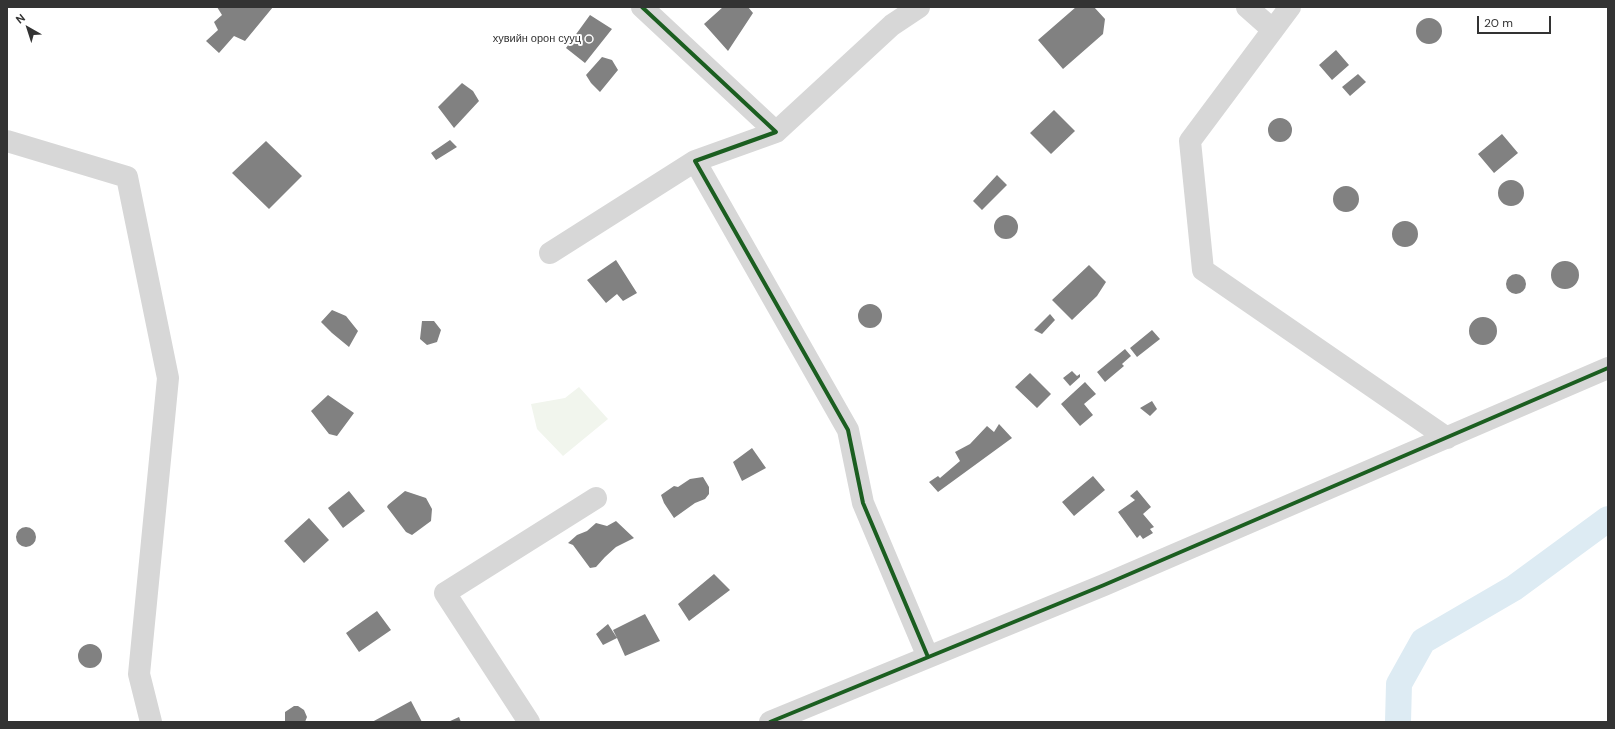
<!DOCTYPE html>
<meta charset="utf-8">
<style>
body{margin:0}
#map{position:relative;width:1615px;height:729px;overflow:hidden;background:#fff;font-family:"DM Sans",sans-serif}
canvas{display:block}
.frame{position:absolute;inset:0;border:8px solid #333;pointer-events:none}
.north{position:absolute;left:8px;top:8px;width:40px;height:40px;-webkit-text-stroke:3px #fff;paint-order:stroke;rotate:321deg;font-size:11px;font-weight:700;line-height:16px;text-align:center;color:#333}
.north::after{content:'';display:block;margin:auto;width:14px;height:18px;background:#333;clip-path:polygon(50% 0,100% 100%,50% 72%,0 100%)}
.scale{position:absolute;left:1477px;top:16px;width:74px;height:18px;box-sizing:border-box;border:2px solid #333;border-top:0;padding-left:5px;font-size:12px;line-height:14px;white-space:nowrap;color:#333;-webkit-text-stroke:3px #fff;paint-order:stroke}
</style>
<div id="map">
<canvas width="1615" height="729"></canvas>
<div class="frame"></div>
<div class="north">N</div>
<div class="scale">20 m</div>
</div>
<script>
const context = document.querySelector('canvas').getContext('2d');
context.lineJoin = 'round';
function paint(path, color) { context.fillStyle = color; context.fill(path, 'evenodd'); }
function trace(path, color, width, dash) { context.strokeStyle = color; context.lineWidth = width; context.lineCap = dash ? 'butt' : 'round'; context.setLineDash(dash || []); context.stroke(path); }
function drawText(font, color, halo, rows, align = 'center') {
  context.font = font + ' "DM Sans",sans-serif'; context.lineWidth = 4; context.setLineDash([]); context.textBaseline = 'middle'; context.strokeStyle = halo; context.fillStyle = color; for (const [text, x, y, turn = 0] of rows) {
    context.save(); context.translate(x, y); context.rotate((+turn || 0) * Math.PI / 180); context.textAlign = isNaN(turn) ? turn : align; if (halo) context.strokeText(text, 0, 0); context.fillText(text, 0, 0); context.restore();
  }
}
paint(new Path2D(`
 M 579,387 L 608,419 L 563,456 L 537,429 L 531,404 L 565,398 Z`), '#f1f5ed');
trace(new Path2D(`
 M 1398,722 L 1399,684 L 1423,641 L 1514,588 L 1608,519`), '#ddebf3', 26);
paint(new Path2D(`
 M 217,7 L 273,7 L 245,41 L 234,36 L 219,53 L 206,41 L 218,30 L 214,22 L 222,15 Z
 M 723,7 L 748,7 L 753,13 L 728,51 L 704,24 Z
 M 1076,7 L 1094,7 L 1105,19 L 1103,34 L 1063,69 L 1038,40 Z
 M 590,15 L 612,29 L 585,63 L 566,48 Z
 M1416 31a13 13 0 1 1 26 0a13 13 0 1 1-26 0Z
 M 1336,50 L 1349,65 L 1332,80 L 1319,65 Z
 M 602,57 L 612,60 L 618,70 L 600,92 L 591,83 L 586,75 Z
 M 1358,74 L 1366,82 L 1350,96 L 1342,87 Z
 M 462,83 L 473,91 L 479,101 L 454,128 L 438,107 Z
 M 1054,110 L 1075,131 L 1051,154 L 1030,133 Z
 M1268 130a12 12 0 1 1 24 0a12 12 0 1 1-24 0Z
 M 1502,134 L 1518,153 L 1494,173 L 1478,154 Z
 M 450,140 L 457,147 L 436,160 L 431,153 Z
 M 266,141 L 302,176 L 269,209 L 232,173 Z
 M 997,175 L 1007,185 L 982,210 L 973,201 Z
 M1498 193a13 13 0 1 1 26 0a13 13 0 1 1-26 0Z
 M1333 199a13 13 0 1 1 26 0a13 13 0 1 1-26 0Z
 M994 227a12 12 0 1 1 24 0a12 12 0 1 1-24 0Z
 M1392 234a13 13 0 1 1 26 0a13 13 0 1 1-26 0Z
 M 616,260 L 637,293 L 623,301 L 617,294 L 606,303 L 587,280 Z
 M1551 275a14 14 0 1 1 28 0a14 14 0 1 1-28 0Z
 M 1089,265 L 1106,282 L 1097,296 L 1072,320 L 1052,300 Z
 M1506 284a10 10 0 1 1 20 0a10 10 0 1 1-20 0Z
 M858 316a12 12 0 1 1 24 0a12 12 0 1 1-24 0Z
 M 332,310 L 346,316 L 358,331 L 349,347 L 332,333 L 321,322 Z
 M 1050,314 L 1055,320 L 1042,334 L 1034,330 Z
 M1469 331a14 14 0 1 1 28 0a14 14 0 1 1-28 0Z
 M 422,321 L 434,321 L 441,330 L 437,342 L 427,345 L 420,339 Z
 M 1152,330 L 1160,339 L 1137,357 L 1130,348 Z
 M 1125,349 L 1131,356 L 1122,364 L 1124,366 L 1105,382 L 1097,372 Z
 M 1072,371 L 1077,376 L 1080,374 L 1080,377 L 1070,386 L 1063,378 Z
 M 1030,373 L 1051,394 L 1037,408 L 1015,387 Z
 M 1085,382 L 1096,394 L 1084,404 L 1093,415 L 1080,426 L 1061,404 Z
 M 328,395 L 354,413 L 337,436 L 329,434 L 311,411 Z
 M 1152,401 L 1157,409 L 1150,416 L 1140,408 Z
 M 999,424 L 1012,438 L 938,492 L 929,482 L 938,476 L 940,478 L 960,461 L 955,452 L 970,444 L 987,426 L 994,432 Z
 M 752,448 L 766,468 L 742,481 L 733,462 Z
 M 1093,476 L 1105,490 L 1074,516 L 1062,502 Z
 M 703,477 L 709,487 L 709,494 L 705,499 L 695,503 L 674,518 L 664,503 L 661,495 L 674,486 L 678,487 L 690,479 Z
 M 1137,490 L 1151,507 L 1143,514 L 1154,527 L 1150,529 L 1153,533 L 1143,539 L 1140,535 L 1137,538 L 1118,512 L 1135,500 L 1130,496 Z
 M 349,491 L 365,511 L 343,528 L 328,508 Z
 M 405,491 L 426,498 L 432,509 L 431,521 L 412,535 L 406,532 L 387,507 L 388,505 Z
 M 309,518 L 329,540 L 304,563 L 284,541 Z
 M 616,521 L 634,538 L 616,547 L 605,557 L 596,567 L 590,568 L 573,545 L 568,543 L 577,535 L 587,531 L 596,523 L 607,526 Z
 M16 537a10 10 0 1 1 20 0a10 10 0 1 1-20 0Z
 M 714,574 L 730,590 L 689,621 L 678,604 Z
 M 377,611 L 391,630 L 359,652 L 346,633 Z
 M 645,614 L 660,641 L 625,656 L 617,638 L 603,645 L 596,634 L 608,624 L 617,638 L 613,630 Z
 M78 656a12 12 0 1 1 24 0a12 12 0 1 1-24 0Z
 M 411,701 L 422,722 L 372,722 Z
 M 294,706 L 298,706 L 304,710 L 307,717 L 305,722 L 285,722 L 285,712 Z
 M 459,717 L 461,722 L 448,722 Z`), '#818181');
trace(new Path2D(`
 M 642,7 L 776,132 L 695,161 L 848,430 L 863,503 L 928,657
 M 1247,7 L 1273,30
 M 1290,7 L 1190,141 L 1203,270 L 1447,438
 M 776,132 L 892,25 L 919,7
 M 7,141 L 127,177 L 168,378 L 139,674 L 151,722
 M 550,253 L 695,161
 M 529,722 L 445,593 L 596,498
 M 770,722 L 1104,585 L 1608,368`), '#d7d7d7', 22);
trace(new Path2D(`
 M 642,7 L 776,132 L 695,161 L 848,430 L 863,503 L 928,657
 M 770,722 L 1104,585 L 1608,368`), '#1b5e20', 4);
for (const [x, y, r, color] of [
 [589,39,4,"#7a7a7a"]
]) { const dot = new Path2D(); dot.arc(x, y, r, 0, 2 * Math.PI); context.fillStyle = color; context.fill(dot); trace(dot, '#fff', 1.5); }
drawText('11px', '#333', '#fff', [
 ["хувийн орон сууц",581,39]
], 'right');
</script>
